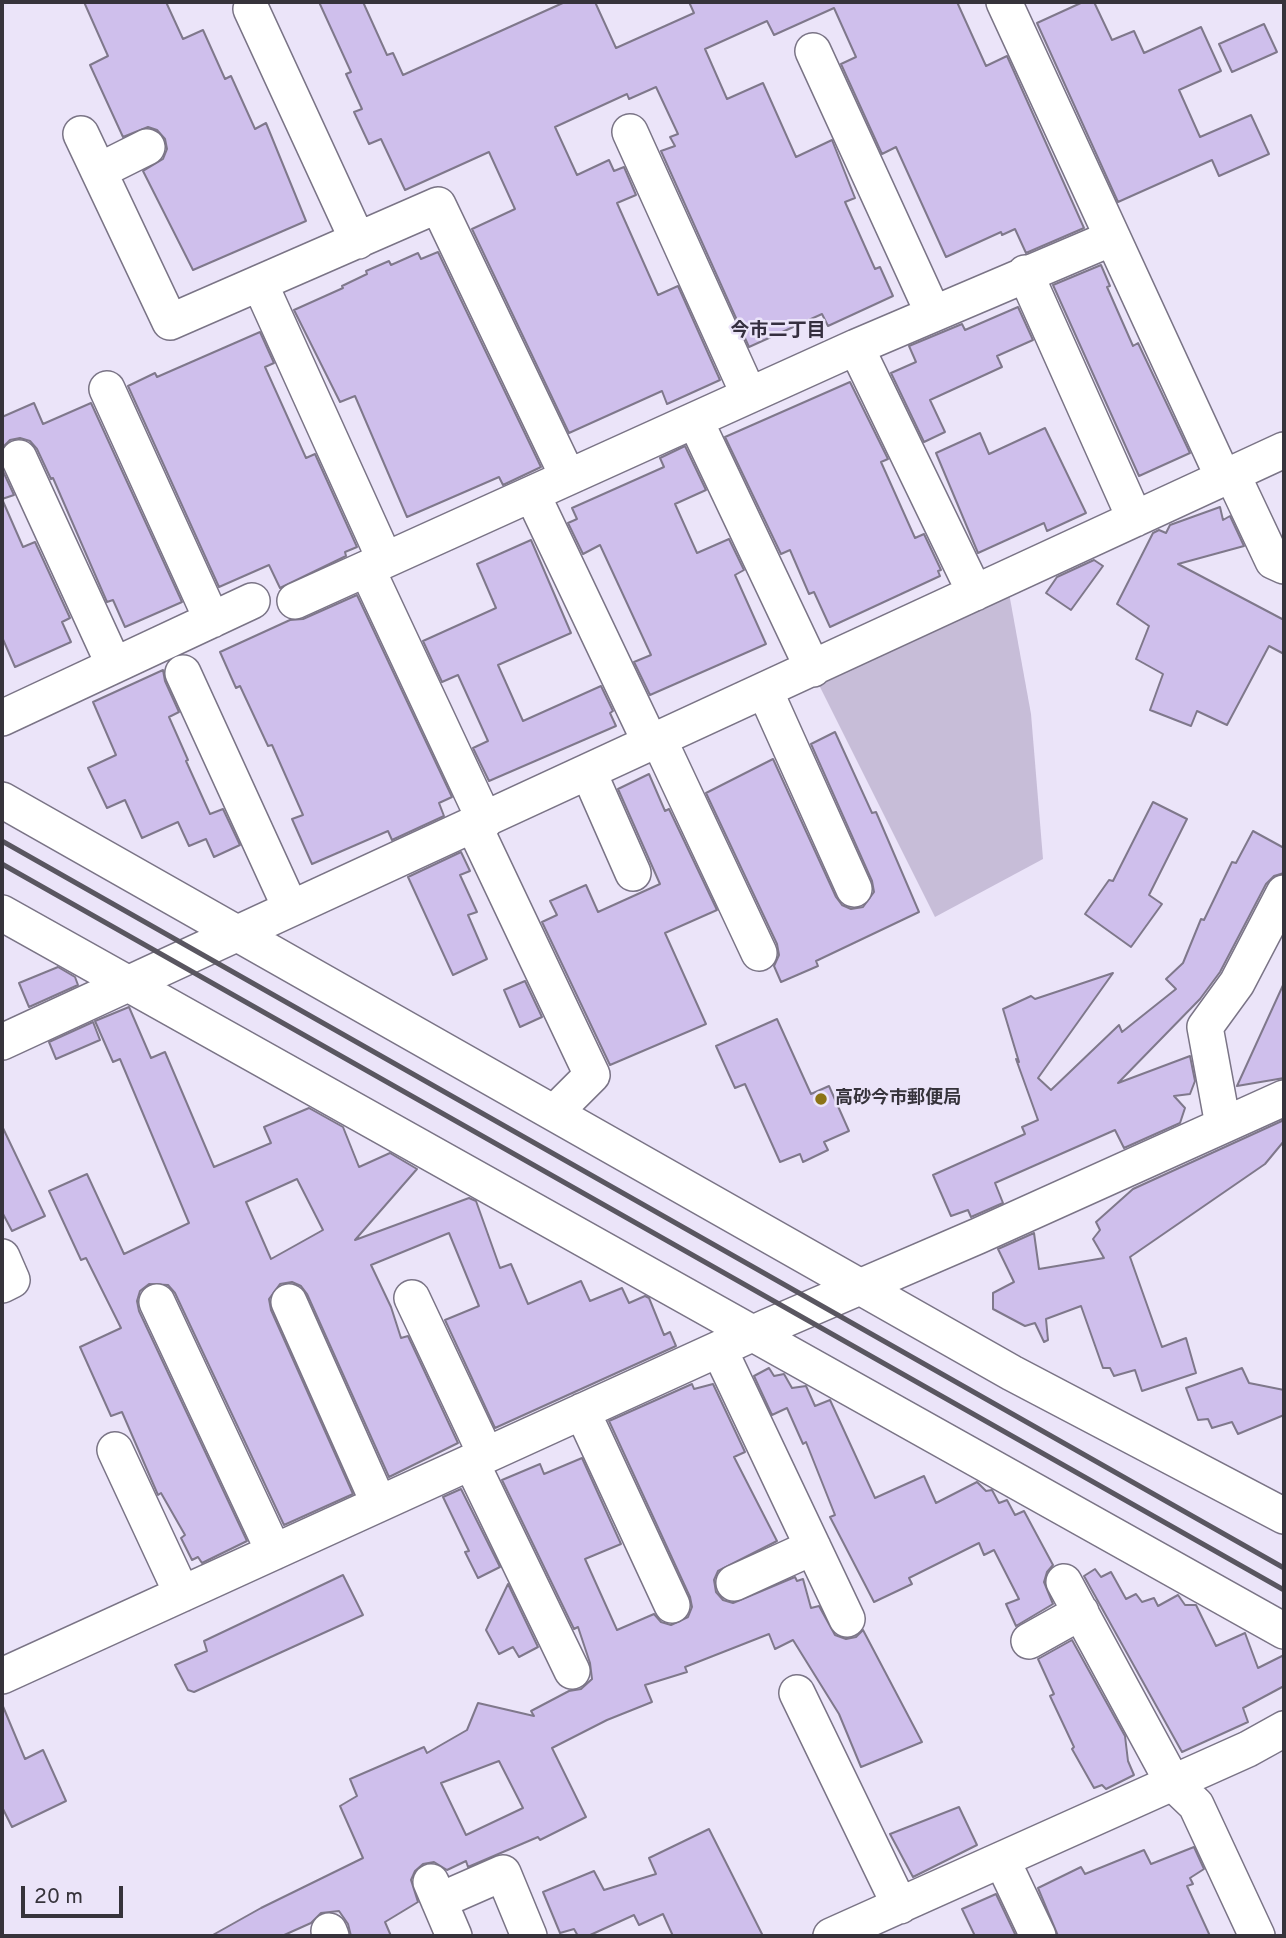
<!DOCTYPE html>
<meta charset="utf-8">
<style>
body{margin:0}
#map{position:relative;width:1286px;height:1938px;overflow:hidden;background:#ebe4f9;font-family:Overpass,sans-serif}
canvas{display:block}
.frame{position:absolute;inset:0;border:4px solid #36333b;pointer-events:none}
.scale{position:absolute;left:21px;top:1886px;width:102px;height:32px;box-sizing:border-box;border:4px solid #36333b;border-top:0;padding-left:9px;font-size:21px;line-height:24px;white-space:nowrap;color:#36333b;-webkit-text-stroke:5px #ebe4f9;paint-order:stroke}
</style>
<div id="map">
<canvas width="1286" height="1938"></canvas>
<div class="frame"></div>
<div class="scale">20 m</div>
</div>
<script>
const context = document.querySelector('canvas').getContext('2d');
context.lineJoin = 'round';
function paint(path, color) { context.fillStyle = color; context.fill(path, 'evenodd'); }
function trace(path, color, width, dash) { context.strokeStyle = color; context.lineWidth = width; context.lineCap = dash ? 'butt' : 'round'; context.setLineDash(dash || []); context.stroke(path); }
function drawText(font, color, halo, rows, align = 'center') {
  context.font = font + ' Overpass,"Noto Sans JP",sans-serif'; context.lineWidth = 5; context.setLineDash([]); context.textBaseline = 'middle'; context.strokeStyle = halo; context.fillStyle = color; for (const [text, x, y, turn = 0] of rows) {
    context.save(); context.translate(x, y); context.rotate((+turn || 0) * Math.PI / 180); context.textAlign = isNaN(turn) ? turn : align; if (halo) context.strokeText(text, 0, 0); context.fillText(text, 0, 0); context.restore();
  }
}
paint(new Path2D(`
 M 1009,593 L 1031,714 L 1043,859 L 935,917 L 818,683 Z`), '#c7bdd8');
const building = new Path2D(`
 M 84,2 L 166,2 L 183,39 L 203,30 L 225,79 L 231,76 L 255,129 L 266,123 L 306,221 L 193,270 L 143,171 L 163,159 L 167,149 L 165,139 L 157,130 L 148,127 L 123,137 L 90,65 L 108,56 Z
 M 319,2 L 363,2 L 387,55 L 393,53 L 403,75 L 565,2 L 595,2 L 616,48 L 694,13 L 689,2 L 957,2 L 986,66 L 1007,56 L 1084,228 L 1026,253 L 1015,229 L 1002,235 L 1001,232 L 946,257 L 896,147 L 882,154 L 841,64 L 856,57 L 834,8 L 774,35 L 767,21 L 705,49 L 727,99 L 763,83 L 796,157 L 832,140 L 855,198 L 845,202 L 875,269 L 880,267 L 893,296 L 828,326 L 822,314 L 749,347 L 661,151 L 675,146 L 670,137 L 678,134 L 656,87 L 629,99 L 627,94 L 555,127 L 577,175 L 609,160 L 614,171 L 624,167 L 636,195 L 617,203 L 658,295 L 678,286 L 720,380 L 667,404 L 662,391 L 569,433 L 472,229 L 515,209 L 489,152 L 405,190 L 381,139 L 369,144 L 354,112 L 362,109 L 346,74 L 351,72 Z
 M 1083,2 L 1094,2 L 1112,40 L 1134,31 L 1144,53 L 1201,27 L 1221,71 L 1179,90 L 1200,137 L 1251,115 L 1269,154 L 1219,176 L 1212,160 L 1118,202 L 1037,23 Z
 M 1264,24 L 1277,52 L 1232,72 L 1219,44 Z
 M 438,252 L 541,467 L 503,485 L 499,477 L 407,517 L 355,396 L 340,402 L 294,310 L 343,288 L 342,286 L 367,274 L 366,271 L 389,261 L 391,265 L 418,253 L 421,259 Z
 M 1101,265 L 1110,286 L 1107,287 L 1133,346 L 1138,343 L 1190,453 L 1139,476 L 1053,285 Z
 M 1018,307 L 1033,340 L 997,356 L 1002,367 L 930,400 L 945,432 L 924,442 L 891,373 L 916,362 L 909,346 L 962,324 L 965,330 Z
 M 260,332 L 274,363 L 265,367 L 306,458 L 315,454 L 357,547 L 345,552 L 346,556 L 280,588 L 269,565 L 219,587 L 128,386 L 155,373 L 157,377 Z
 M 850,382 L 888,459 L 881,462 L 915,538 L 924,534 L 941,570 L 938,571 L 940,576 L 830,627 L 814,592 L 809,594 L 790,550 L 781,554 L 725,437 Z
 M 34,403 L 43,424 L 91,403 L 182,602 L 125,627 L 113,600 L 107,602 L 53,478 L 51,479 L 37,449 L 30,441 L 20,438 L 10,440 L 2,448 L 2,417 Z
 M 1045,428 L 1086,513 L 1047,531 L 1044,523 L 978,553 L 936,453 L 980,433 L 989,454 Z
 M 685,446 L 706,490 L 675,504 L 697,553 L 729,539 L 744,570 L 735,575 L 766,644 L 650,695 L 634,662 L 651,655 L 600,545 L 583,554 L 568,523 L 577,519 L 572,508 L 664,467 L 660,458 Z
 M 2,469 L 14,495 L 2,499 L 23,547 L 35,542 L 70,618 L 62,622 L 71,642 L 15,667 L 2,637 Z
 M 1220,507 L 1223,520 L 1230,516 L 1244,546 L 1178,564 L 1284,620 L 1284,654 L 1269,646 L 1227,725 L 1197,711 L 1191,726 L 1150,710 L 1163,674 L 1136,659 L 1149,626 L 1117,604 L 1153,533 L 1159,530 L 1166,533 L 1170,525 Z
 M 531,540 L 571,633 L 498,665 L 523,721 L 601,686 L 613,711 L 610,713 L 616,726 L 489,781 L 473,748 L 488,741 L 458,675 L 442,682 L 423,641 L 496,608 L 477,564 Z
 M 1094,560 L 1103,566 L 1071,610 L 1046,593 L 1057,577 Z
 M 357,595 L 452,797 L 439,803 L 444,816 L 392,840 L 388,831 L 312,864 L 292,819 L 303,815 L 272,745 L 268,746 L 240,686 L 236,688 L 220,652 L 290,620 L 303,619 Z
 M 163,670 L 165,681 L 179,712 L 169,717 L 188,760 L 186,761 L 210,814 L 223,809 L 240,845 L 214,857 L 206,839 L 189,846 L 178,822 L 142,838 L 125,800 L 107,808 L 88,768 L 116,755 L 93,702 Z
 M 835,732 L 872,813 L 876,812 L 919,912 L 816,961 L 818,966 L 781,982 L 774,966 L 779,955 L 777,944 L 706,793 L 773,759 L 836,897 L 842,905 L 851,909 L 863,907 L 874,892 L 872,881 L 811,744 Z
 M 649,774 L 665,811 L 669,809 L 717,910 L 665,933 L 706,1024 L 610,1065 L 542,922 L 557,915 L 550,901 L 586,885 L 598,912 L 660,884 L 618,789 Z
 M 1153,802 L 1187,819 L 1149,895 L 1162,904 L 1131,947 L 1085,914 L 1109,880 L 1113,881 Z
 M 1253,831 L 1284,848 L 1284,873 L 1274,876 L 1266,884 L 1220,972 L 1200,999 L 1118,1083 L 1190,1056 L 1195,1081 L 1190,1094 L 1174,1096 L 1185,1108 L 1180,1123 L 1124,1148 L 1115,1130 L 995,1183 L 1003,1203 L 971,1217 L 968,1210 L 951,1216 L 933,1175 L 1025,1134 L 1022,1127 L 1038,1120 L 1016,1059 L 1019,1062 L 1003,1009 L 1031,996 L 1035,999 L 1113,973 L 1038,1078 L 1051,1090 L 1119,1025 L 1122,1032 L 1176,989 L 1166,979 L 1183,963 L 1201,919 L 1204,920 L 1232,862 L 1236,863 Z
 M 461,852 L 470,871 L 460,875 L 477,912 L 468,915 L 487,959 L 453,975 L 408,877 Z
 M 58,967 L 75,977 L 78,985 L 29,1007 L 19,983 Z
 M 525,981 L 542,1017 L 520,1027 L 504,990 Z
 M 1284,983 L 1284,1078 L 1237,1086 Z
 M 129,1007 L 151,1058 L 165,1052 L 214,1167 L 271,1143 L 264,1127 L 309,1108 L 343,1127 L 359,1167 L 390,1153 L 417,1169 L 355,1240 L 469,1198 L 476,1201 L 500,1268 L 511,1264 L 528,1304 L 581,1281 L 590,1301 L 622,1288 L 629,1303 L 645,1296 L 649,1298 L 664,1335 L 670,1332 L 676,1346 L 495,1428 L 445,1320 L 479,1306 L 449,1233 L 371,1265 L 391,1307 L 401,1338 L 408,1336 L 458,1443 L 389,1477 L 307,1294 L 301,1286 L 292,1282 L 280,1284 L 269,1299 L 271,1310 L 353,1494 L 284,1525 L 175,1293 L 168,1285 L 149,1284 L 140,1291 L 137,1301 L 139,1311 L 247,1541 L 202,1563 L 198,1557 L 192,1560 L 181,1538 L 185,1535 L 161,1493 L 158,1495 L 122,1412 L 111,1416 L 80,1347 L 121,1328 L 86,1258 L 81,1260 L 49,1191 L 87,1174 L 124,1254 L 189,1223 L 120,1059 L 113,1062 L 95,1021 ZM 297,1179 L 323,1230 L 271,1259 L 246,1202 Z
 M 777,1019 L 811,1094 L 829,1086 L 849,1131 L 824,1142 L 828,1150 L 803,1162 L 800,1154 L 780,1162 L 745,1084 L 735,1088 L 716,1046 Z
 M 93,1022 L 100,1040 L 56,1059 L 49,1042 Z
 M 1284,1120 L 1284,1141 L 1265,1164 L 1130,1257 L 1162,1347 L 1186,1338 L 1196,1373 L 1142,1391 L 1135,1370 L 1114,1376 L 1110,1368 L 1103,1368 L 1081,1306 L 1046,1319 L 1048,1340 L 1044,1342 L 1035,1323 L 1025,1326 L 993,1309 L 993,1293 L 1014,1282 L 998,1249 L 1034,1233 L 1039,1269 L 1104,1258 L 1093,1239 L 1100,1230 L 1096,1222 L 1133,1189 Z
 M 2,1126 L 45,1216 L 12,1231 L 2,1212 Z
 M 769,1368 L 774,1376 L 784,1374 L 792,1388 L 806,1386 L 815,1406 L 830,1400 L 875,1498 L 924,1476 L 936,1503 L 977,1482 L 986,1491 L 992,1490 L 999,1503 L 1007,1500 L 1015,1515 L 1024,1511 L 1053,1565 L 1047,1572 L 1044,1582 L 1053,1604 L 1016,1626 L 1006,1604 L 1019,1599 L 994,1550 L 984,1555 L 979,1543 L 909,1578 L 912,1584 L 874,1602 L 830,1517 L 835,1515 L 806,1442 L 803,1444 L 787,1408 L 772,1415 L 754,1376 Z
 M 1242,1368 L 1249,1383 L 1284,1390 L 1284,1415 L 1238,1434 L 1232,1422 L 1212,1428 L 1208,1419 L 1198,1420 L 1186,1388 Z
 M 692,1384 L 694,1389 L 713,1384 L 745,1452 L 734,1457 L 777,1541 L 718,1571 L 714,1580 L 716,1592 L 723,1600 L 733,1603 L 795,1577 L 797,1581 L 803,1579 L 811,1608 L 819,1606 L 835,1635 L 846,1639 L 856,1637 L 863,1630 L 922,1742 L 861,1767 L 839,1714 L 793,1640 L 775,1649 L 769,1634 L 685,1667 L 687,1672 L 645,1685 L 652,1702 L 607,1720 L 552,1748 L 586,1817 L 540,1840 L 538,1837 L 468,1867 L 466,1861 L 447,1870 L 434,1862 L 423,1864 L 415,1871 L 411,1880 L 418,1902 L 385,1922 L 391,1936 L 351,1936 L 348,1924 L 339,1911 L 321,1913 L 311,1923 L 282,1936 L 211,1936 L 261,1908 L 363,1858 L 340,1806 L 357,1796 L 350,1779 L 424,1747 L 427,1753 L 467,1730 L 478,1703 L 534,1716 L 531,1711 L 569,1691 L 581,1689 L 592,1679 L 590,1663 L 578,1627 L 574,1629 L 502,1480 L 540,1464 L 544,1474 L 582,1458 L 621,1544 L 585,1559 L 617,1630 L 654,1614 L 661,1622 L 671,1625 L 688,1617 L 692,1607 L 690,1597 L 609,1421 ZM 499,1761 L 523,1808 L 466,1835 L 441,1783 Z
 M 461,1489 L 500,1567 L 478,1578 L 465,1552 L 469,1551 L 443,1497 Z
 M 1095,1569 L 1101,1577 L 1111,1572 L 1126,1599 L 1136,1594 L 1142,1602 L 1154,1598 L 1158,1606 L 1178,1595 L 1185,1605 L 1196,1605 L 1216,1646 L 1245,1633 L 1258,1668 L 1284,1655 L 1284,1686 L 1243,1708 L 1248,1722 L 1182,1752 L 1084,1576 Z
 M 343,1575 L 363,1615 L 194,1692 L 188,1690 L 175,1665 L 207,1651 L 204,1641 Z
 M 508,1584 L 538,1647 L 519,1657 L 513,1647 L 499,1654 L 486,1630 Z
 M 1072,1640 L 1125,1736 L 1128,1761 L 1134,1775 L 1106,1789 L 1102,1785 L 1094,1788 L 1072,1749 L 1074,1747 L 1050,1696 L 1054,1694 L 1038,1659 Z
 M 2,1704 L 25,1759 L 43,1750 L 66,1801 L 12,1827 L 2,1807 Z
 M 959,1807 L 977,1845 L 913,1877 L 890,1834 Z
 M 709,1829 L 763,1936 L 673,1936 L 663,1914 L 639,1925 L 634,1915 L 588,1936 L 578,1936 L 574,1929 L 560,1933 L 543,1892 L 594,1871 L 604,1890 L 656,1874 L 649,1858 Z
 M 1194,1847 L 1204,1869 L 1190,1878 L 1193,1884 L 1187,1886 L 1210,1936 L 1058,1936 L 1038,1888 L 1081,1867 L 1085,1874 L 1144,1850 L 1151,1864 Z
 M 996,1894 L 1016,1936 L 975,1936 L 962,1909 Z`);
paint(building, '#cfbfec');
trace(building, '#7f788b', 2);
const minor = new Path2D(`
 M 1004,2 L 1223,477
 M 251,9 L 358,241
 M 813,51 L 933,313
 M 630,132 L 749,395
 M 81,134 L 170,322 L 438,205 L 568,477
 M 99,171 L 147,147
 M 1025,273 L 1135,519
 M 260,284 L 385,560
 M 856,347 L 975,593
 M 107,389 L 212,620
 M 695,420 L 813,669
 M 19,458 L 114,665
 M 1232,474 L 1273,561 L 1284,566
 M 532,494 L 651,744
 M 367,569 L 485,821
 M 295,601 L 856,347 L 1112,238
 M 183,673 L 290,907
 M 765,691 L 854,889
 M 2,718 L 252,601
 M 659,740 L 759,953
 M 589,773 L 633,873
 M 2,800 L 1012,1373 L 1284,1516
 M 474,826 L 592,1075 L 554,1113
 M 2,913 L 1284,1631
 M 2,1042 L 1284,450
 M 1223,1125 L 1205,1027 L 1237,983 L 1284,893
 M 2,1257 L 12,1280 L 2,1285
 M 412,1298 L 486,1455
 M 157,1302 L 274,1552
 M 289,1302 L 379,1504
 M 719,1349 L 847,1619
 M 582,1411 L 672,1605
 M 115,1450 L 182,1594
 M 471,1462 L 572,1671
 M 1064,1582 L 1173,1783 L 1196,1805 L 1257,1936
 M 734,1583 L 813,1547
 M 1029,1641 L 1081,1612
 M 2,1676 L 767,1327 L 978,1236 L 1284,1098
 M 797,1693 L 900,1906
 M 1002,1860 L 1038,1936
 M 431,1882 L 454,1936
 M 439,1901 L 503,1873 L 529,1936
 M 329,1931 L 331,1936
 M 831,1936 L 1248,1749 L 1284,1729`);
trace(minor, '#7a7486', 38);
trace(minor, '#fff', 35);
trace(new Path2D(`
 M 2,841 L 1284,1568
 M 2,864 L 1284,1590`), '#595660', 5);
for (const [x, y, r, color] of [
 [821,1099,7,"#8c7316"]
]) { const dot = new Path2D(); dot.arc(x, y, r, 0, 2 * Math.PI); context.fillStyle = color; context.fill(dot); trace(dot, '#ebe4f9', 2.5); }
drawText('bold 18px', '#36333b', '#ebe4f9', [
 ["高砂今市郵便局",835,1099]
], 'left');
drawText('bold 19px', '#352f3f', '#ebe4f9', [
 ["今市二丁目",778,332]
]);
</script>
